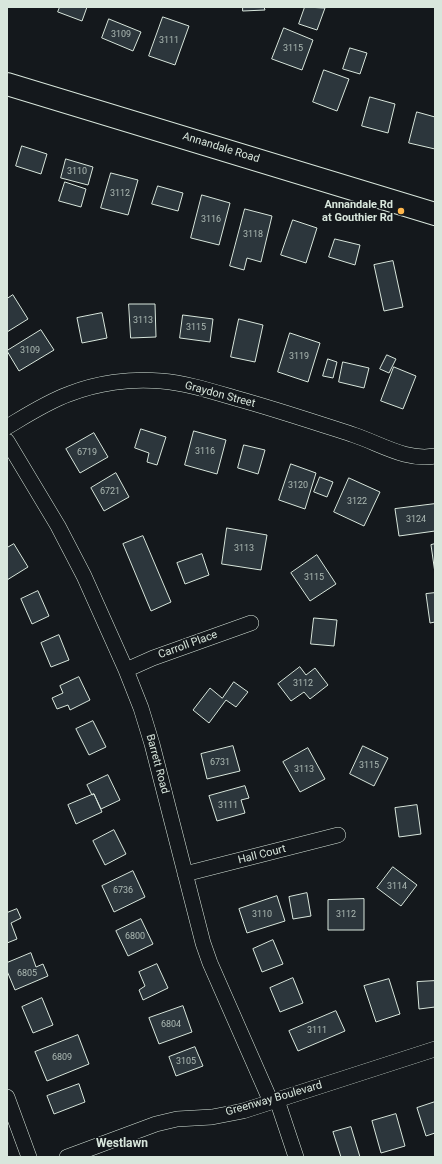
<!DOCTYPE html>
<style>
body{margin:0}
#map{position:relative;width:442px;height:1164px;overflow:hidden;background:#14181c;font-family:Roboto,sans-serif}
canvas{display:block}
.frame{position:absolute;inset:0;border:8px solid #d8e6dc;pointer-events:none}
</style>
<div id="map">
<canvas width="442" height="1164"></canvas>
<div class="frame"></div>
</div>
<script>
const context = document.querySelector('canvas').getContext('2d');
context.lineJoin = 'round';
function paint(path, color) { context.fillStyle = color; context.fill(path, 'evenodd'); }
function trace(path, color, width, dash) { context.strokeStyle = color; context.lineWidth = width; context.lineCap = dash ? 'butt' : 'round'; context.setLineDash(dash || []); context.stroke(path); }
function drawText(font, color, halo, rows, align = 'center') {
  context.font = font + ' Roboto,sans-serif'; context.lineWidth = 3; context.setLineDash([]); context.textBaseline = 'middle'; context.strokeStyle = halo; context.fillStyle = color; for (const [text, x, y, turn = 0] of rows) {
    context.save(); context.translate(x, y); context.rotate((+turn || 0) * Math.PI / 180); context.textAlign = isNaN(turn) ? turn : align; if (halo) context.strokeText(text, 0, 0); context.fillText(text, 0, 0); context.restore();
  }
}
const building = new Path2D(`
 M 60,7 L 87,7 L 82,21 L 58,12 Z
 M 243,7 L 264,7 L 265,10 L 243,11 Z
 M 305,7 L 325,8 L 317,30 L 299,24 Z
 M 163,17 L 189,26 L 175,65 L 149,56 Z
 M 109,19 L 141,32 L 133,51 L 102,38 Z
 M 284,28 L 313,40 L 302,70 L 272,59 Z
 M 350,48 L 367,53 L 360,74 L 343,69 Z
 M 324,70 L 349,79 L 337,111 L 313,102 Z
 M 370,97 L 395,104 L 388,133 L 362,126 Z
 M 417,112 L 435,117 L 435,149 L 409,143 Z
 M 22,146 L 47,154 L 41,174 L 16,166 Z
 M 66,159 L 93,167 L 88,185 L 61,178 Z
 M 111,173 L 138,180 L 128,215 L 101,208 Z
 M 65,182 L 86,189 L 81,207 L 59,201 Z
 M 158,186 L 183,193 L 178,211 L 152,204 Z
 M 202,195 L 230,203 L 219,245 L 191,238 Z
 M 245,209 L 272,216 L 261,262 L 247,258 L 244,270 L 230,266 Z
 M 293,220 L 317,228 L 306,263 L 281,255 Z
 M 335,239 L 360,245 L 355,265 L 329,257 Z
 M 393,261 L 403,307 L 384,311 L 374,265 Z
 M 13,295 L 28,319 L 7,332 L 7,299 Z
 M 129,304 L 155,304 L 156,337 L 131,338 Z
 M 102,313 L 107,338 L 82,343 L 77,318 Z
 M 183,315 L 213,319 L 210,342 L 180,338 Z
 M 239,319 L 263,325 L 255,362 L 231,357 Z
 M 41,330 L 54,350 L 19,371 L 7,351 Z
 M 290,333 L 320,343 L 308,382 L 278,372 Z
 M 387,355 L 396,359 L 389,373 L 380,369 Z
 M 328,359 L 337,362 L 333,378 L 323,376 Z
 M 343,362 L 369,368 L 364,388 L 339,382 Z
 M 394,367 L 416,376 L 403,409 L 381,401 Z
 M 141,429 L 166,437 L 157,465 L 147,462 L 149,453 L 135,448 Z
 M 194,431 L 226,440 L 217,474 L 185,465 Z
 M 94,433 L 108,457 L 80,473 L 66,449 Z
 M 244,445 L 265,450 L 258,474 L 238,468 Z
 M 291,464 L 316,473 L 305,509 L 279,500 Z
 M 116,473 L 129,497 L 104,511 L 91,488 Z
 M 320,477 L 333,482 L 327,497 L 314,492 Z
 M 349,478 L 380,492 L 364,526 L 334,512 Z
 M 435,504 L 435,531 L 399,536 L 395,509 Z
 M 227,528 L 267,535 L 261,570 L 222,564 Z
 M 143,536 L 171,602 L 151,611 L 123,544 Z
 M 14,544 L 28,567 L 7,580 L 7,548 Z
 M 435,544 L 435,573 L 431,545 Z
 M 202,554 L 209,575 L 185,584 L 177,563 Z
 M 317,555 L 336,584 L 310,601 L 291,573 Z
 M 38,591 L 49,616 L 32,624 L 21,599 Z
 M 435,593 L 435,622 L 430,623 L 426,594 Z
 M 314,618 L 337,620 L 334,646 L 311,644 Z
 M 59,635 L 69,660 L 51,667 L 41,643 Z
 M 300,667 L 306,675 L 315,668 L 328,685 L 310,699 L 304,692 L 291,701 L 278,684 Z
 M 79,677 L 90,700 L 70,710 L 68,705 L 57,709 L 52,698 L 63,693 L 60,686 Z
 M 234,682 L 248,692 L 236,707 L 226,700 L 209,723 L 193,710 L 210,688 L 222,698 Z
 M 93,721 L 106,747 L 89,755 L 76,729 Z
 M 233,746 L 240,771 L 207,779 L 201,754 Z
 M 363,746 L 388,758 L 374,786 L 350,774 Z
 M 308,748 L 325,779 L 300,792 L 283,762 Z
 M 108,775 L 120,800 L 101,809 L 94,794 L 92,795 L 87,785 Z
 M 245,786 L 249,798 L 241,800 L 245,813 L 217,821 L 209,796 Z
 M 94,794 L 102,812 L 76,824 L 68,805 Z
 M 417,805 L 421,834 L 399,837 L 395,808 Z
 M 114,830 L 126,854 L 105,865 L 93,841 Z
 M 393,867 L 417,885 L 401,906 L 377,888 Z
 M 133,871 L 145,897 L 114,912 L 102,886 Z
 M 307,893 L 311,916 L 293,919 L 289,897 Z
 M 277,896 L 285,921 L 247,933 L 239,909 Z
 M 364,899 L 364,930 L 328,930 L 328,900 Z
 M 17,909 L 21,918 L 11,923 L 17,939 L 7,943 L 7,913 Z
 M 141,919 L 153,944 L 128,956 L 116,931 Z
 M 273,940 L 283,964 L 262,972 L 253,949 Z
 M 31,953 L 36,967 L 43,964 L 48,976 L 15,990 L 7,971 L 7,963 Z
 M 157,964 L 168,988 L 143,1000 L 139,990 L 145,986 L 139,972 Z
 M 293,978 L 303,1003 L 280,1012 L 270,988 Z
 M 389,979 L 400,1014 L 376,1022 L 364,986 Z
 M 435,981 L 435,1007 L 419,1009 L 417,982 Z
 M 42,998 L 53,1025 L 33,1033 L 22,1007 Z
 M 183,1006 L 192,1032 L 159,1044 L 149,1018 Z
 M 336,1011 L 345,1031 L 298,1051 L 289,1031 Z
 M 78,1035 L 89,1064 L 47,1081 L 35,1052 Z
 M 195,1047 L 203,1066 L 176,1076 L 169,1057 Z
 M 79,1084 L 85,1102 L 54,1114 L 47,1096 Z
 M 435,1102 L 435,1133 L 426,1136 L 417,1108 Z
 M 396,1114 L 405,1146 L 381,1153 L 372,1121 Z
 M 351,1127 L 360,1157 L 341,1157 L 333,1132 Z`);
paint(building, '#2c363c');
trace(building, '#d8e6dc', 1);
const street = new Path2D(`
 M 7,427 C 27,415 47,402 69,394 C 97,383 131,378 161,381 C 186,383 211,391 235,398 C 275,409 314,422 354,435 C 381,444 406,461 435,456
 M 7,441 L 58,526 L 84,576 L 126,670 L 141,708 L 152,744 L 203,943 L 210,963 L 271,1102
 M 126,670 L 153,658 L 251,623
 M 185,874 L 338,835
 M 7,1097 L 29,1157
 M 277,1100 L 296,1157
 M 67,1157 L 156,1124 L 177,1119 L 212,1117 L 243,1111 L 435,1049`);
const secondary = new Path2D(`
 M 7,84 L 435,214`);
trace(street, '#d8e6dc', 16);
trace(secondary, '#d8e6dc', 24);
trace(street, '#14181c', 15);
trace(secondary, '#14181c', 22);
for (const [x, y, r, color] of [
 [401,211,4,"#ffb74d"]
]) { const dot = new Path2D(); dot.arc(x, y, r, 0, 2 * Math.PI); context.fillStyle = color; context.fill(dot); trace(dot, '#14181c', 1.5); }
drawText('9px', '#adbab4', null, [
 ["3109",121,35],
 ["3111",169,41],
 ["3115",293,49],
 ["3110",77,172],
 ["3112",120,194],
 ["3116",211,220],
 ["3118",253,235],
 ["3113",143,321],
 ["3115",196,328],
 ["3109",30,351],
 ["3119",299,357],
 ["3116",205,452],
 ["6719",87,453],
 ["3120",298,486],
 ["6721",110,492],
 ["3122",357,502],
 ["3124",416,520],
 ["3113",244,549],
 ["3115",314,578],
 ["3112",303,684],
 ["6731",220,763],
 ["3115",369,766],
 ["3113",304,770],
 ["3111",228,806],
 ["3114",397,887],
 ["6736",123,891],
 ["3110",262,915],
 ["3112",346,915],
 ["6800",135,937],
 ["6805",27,974],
 ["6804",171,1025],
 ["3111",317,1031],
 ["6809",62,1058],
 ["3105",186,1062]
]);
drawText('11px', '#d8e6dc', '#14181c', [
 ["Annandale Road",221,148,17],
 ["Graydon Street",220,395,15],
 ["Carroll Place",188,645,-20],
 ["Barrett Road",157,764,75],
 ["Hall Court",262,855,-14],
 ["Greenway Boulevard",274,1099,-16]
]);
drawText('bold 11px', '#d8e6dc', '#14181c', [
 ["Annandale Rd",393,205],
 ["at Gouthier Rd",393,218]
], 'right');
drawText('bold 12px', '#d8e6dc', '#14181c', [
 ["Westlawn",122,1144]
]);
</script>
